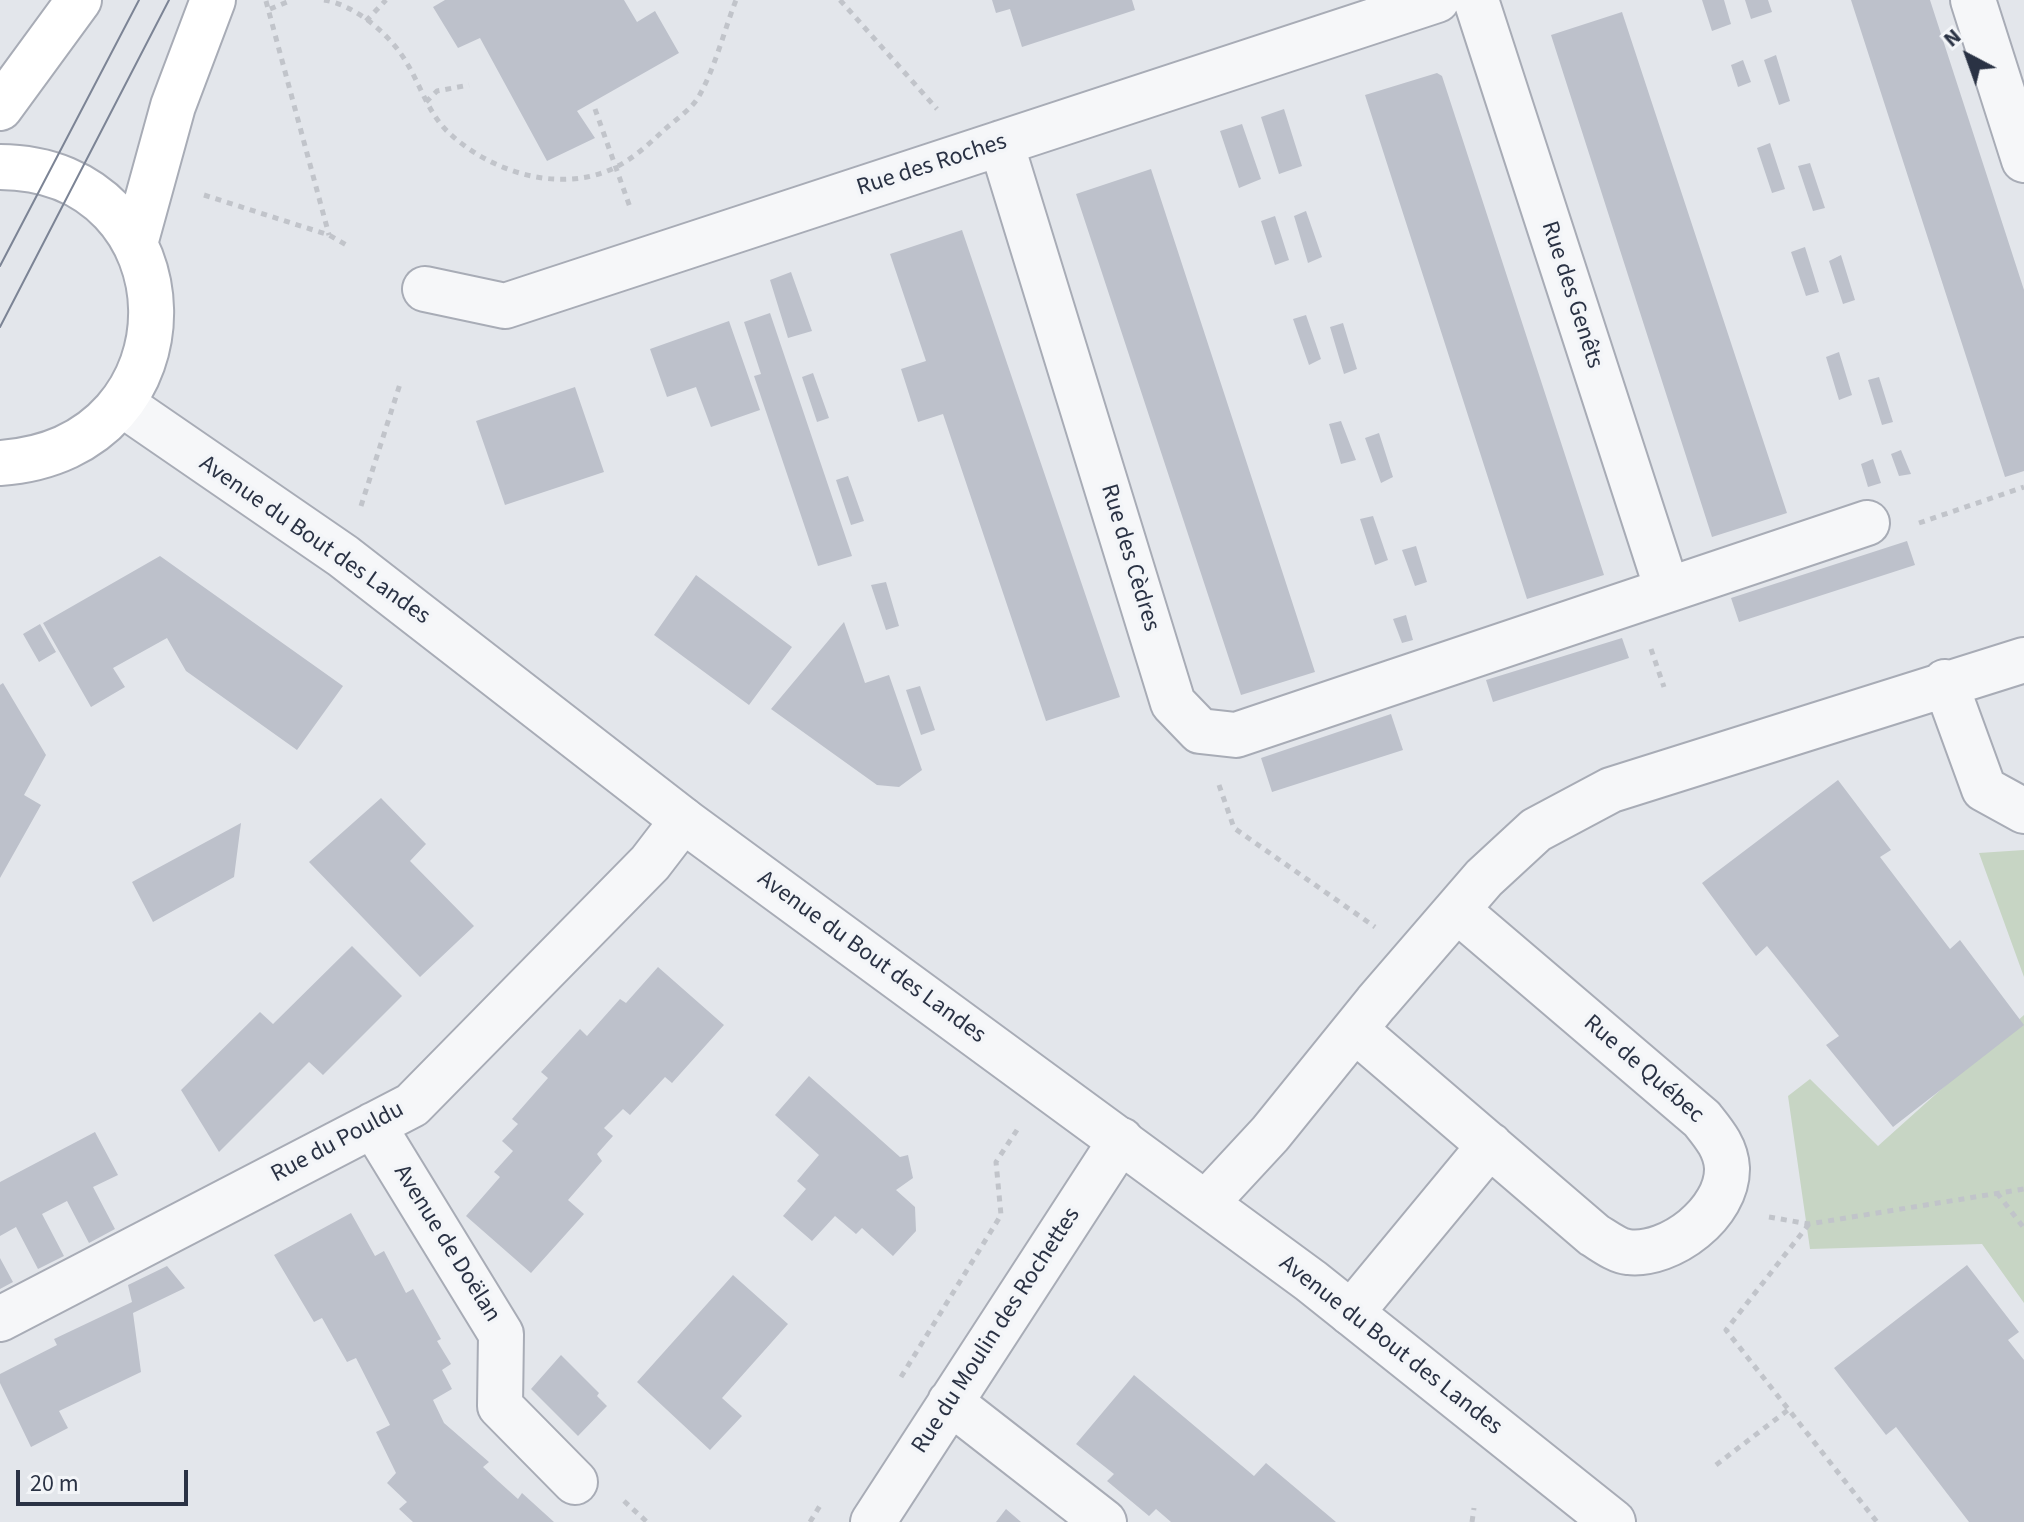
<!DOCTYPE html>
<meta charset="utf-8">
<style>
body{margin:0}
#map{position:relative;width:2024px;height:1522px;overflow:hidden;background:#e3e6eb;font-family:"Source Sans 3",sans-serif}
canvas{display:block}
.north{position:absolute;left:1928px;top:16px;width:80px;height:80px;-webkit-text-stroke:6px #f3f5f8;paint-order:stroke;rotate:319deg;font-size:22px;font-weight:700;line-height:32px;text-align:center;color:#2a3244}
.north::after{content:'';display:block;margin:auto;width:28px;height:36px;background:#2a3244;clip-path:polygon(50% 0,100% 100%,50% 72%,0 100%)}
.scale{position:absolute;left:16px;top:1470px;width:172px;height:36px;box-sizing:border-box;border:4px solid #2a3244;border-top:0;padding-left:10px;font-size:24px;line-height:28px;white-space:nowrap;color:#2a3244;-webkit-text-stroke:6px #f3f5f8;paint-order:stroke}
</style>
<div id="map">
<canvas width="2024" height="1522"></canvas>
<div class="north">N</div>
<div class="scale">20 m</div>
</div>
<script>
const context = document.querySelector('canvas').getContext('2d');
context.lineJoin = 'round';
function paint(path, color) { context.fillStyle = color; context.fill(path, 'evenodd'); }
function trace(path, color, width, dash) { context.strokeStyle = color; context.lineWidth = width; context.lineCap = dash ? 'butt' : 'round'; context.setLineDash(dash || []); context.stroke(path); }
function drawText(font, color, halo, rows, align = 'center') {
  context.font = font + ' "Source Sans 3",sans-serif'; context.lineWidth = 7; context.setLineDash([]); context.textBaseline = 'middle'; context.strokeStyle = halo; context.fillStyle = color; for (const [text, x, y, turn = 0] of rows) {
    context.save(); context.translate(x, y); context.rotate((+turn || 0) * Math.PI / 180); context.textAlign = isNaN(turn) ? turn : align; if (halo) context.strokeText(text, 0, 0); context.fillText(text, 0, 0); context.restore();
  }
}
paint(new Path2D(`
 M 2024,850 L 2024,977 L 1979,853 Z
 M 2024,1015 L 2024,1303 L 1982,1244 L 1810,1249 L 1788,1096 L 1810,1079 L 1878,1146 Z`), '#c7d5c4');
paint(new Path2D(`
 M 445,0 L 624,0 L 637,22 L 655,11 L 679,53 L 577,111 L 595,138 L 547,161 L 480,38 L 458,48 L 433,7 Z
 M 992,0 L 1132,0 L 1135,10 L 1022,47 L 1010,9 L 996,13 Z
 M 1702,0 L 1724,0 L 1731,24 L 1712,31 Z
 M 1745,0 L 1768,0 L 1772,12 L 1751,19 Z
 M 1851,0 L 1930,0 L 2024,290 L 2024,471 L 2005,477 Z
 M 1622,12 L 1787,513 L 1712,537 L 1551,35 Z
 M 1776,55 L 1790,101 L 1779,105 L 1764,60 Z
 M 1743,60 L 1751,82 L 1738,87 L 1731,65 Z
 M 1437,73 L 1442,76 L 1604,575 L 1527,599 L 1365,95 Z
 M 1284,109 L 1302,166 L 1279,174 L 1261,117 Z
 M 1242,124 L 1261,179 L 1239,188 L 1220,131 Z
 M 1770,143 L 1785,189 L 1772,193 L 1757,148 Z
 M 1810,163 L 1825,208 L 1813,211 L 1798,166 Z
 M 1151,169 L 1315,672 L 1241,695 L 1076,194 Z
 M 1306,211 L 1322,257 L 1308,263 L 1294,216 Z
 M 1275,216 L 1289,260 L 1275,265 L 1261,221 Z
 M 962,230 L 1120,697 L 1046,721 L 943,414 L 918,422 L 901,369 L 926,361 L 890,254 Z
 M 1805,247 L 1819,292 L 1806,296 L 1791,252 Z
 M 1841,255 L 1855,300 L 1843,304 L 1829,261 Z
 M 791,272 L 812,331 L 788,338 L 770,280 Z
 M 770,313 L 852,556 L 818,566 L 754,376 L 761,374 L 744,322 Z
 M 1306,315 L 1321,359 L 1309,365 L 1293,319 Z
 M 729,321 L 760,410 L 711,427 L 696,387 L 667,397 L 650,349 Z
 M 1343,323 L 1357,369 L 1344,374 L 1330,327 Z
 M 1839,352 L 1852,395 L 1839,400 L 1826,357 Z
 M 813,373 L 829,418 L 817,422 L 802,377 Z
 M 1879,377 L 1893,422 L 1882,425 L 1868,380 Z
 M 575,387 L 604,472 L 505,505 L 476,421 Z
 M 1341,421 L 1356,460 L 1341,464 L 1329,424 Z
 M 1379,433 L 1393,477 L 1381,483 L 1365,438 Z
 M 1901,450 L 1911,474 L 1899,476 L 1891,454 Z
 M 1873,459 L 1881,483 L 1868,487 L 1861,464 Z
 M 848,476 L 864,521 L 851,525 L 836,480 Z
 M 1373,516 L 1388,560 L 1375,565 L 1360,519 Z
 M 1907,541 L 1915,565 L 1739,622 L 1731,598 Z
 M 1416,546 L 1427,582 L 1415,586 L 1402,550 Z
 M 160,556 L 343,686 L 297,750 L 186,671 L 167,638 L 113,668 L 125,687 L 91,707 L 43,623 Z
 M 696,575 L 792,647 L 749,705 L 654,635 Z
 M 886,582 L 899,626 L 886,630 L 871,585 Z
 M 1406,615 L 1413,640 L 1402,643 L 1393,619 Z
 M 844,622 L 865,683 L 889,675 L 922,770 L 899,787 L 877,785 L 771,709 Z
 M 40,624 L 56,652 L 39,662 L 23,634 Z
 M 1622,638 L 1629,658 L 1493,702 L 1486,680 Z
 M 3,683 L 46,755 L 24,795 L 41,805 L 0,878 L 0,685 Z
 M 920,686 L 935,730 L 921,735 L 906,690 Z
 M 1391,714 L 1403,750 L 1272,792 L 1261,758 Z
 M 1838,780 L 1891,850 L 1880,857 L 1950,949 L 1960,940 L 2024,1025 L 1893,1127 L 1826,1045 L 1839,1036 L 1767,946 L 1756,956 L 1702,883 Z
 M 381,798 L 426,844 L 410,861 L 474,926 L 420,977 L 309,862 Z
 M 241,823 L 234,877 L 153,922 L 132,882 Z
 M 352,946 L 402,996 L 323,1075 L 309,1062 L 219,1152 L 181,1090 L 260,1012 L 273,1024 Z
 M 658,967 L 724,1025 L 672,1083 L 665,1077 L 630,1115 L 623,1109 L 604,1128 L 613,1136 L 597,1154 L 602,1161 L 568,1200 L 584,1214 L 531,1273 L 466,1216 L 500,1177 L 494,1172 L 513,1151 L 502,1141 L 518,1124 L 512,1119 L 548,1078 L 541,1072 L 580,1029 L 587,1036 L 620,999 L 626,1003 Z
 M 809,1076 L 900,1157 L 908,1155 L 913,1178 L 896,1190 L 915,1207 L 916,1231 L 893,1256 L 862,1228 L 856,1234 L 835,1216 L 812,1241 L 783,1216 L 806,1189 L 797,1181 L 819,1155 L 775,1115 Z
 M 95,1132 L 118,1175 L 93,1187 L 115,1229 L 89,1243 L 67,1201 L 42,1214 L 64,1256 L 38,1269 L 16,1227 L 0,1236 L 0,1182 Z
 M 351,1213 L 375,1256 L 384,1251 L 406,1293 L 413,1289 L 441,1339 L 437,1341 L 451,1364 L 442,1370 L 452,1389 L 433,1400 L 444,1423 L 489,1462 L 483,1467 L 498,1481 L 518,1499 L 522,1493 L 554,1522 L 413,1522 L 399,1509 L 407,1502 L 387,1483 L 396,1473 L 376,1432 L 390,1425 L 356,1358 L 347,1362 L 322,1318 L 314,1322 L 274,1255 Z
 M 0,1258 L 13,1282 L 0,1289 Z
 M 1967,1265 L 2019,1332 L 2008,1340 L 2024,1360 L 2024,1522 L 1969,1522 L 1896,1427 L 1886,1435 L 1834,1368 Z
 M 167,1266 L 185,1288 L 133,1313 L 141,1372 L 59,1411 L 68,1428 L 31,1447 L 0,1383 L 0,1374 L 57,1345 L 54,1339 L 132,1302 L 128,1285 Z
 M 733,1275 L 788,1324 L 722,1398 L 742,1416 L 710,1450 L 637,1382 Z
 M 561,1355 L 599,1393 L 597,1396 L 607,1406 L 578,1436 L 531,1389 Z
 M 1134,1375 L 1254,1476 L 1266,1463 L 1336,1522 L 1171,1522 L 1156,1509 L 1149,1516 L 1107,1481 L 1114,1474 L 1076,1444 Z
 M 1006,1509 L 1021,1522 L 996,1522 Z`), '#bdc1cb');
const minor = new Path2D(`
 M 1476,0 L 1667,589
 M 1973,0 L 2024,160
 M 1001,143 L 1173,703 L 1200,731 L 1236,735 L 1867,523
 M 425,289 L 505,306 L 1437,0
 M 1945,682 L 1984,789 L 2024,811
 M 1355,1030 L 1594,1235 C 1604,1241 1617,1251 1628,1252 C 1670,1257 1728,1213 1727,1168 C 1726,1148 1714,1134 1702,1119 L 1457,910
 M 373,1125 L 501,1334 L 500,1406 L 575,1482
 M 1206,1203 L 1270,1134 L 1376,1003 L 1484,878 L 1536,830 L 1611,790 L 2024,660
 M 1351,1313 L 1490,1145
 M 0,1319 L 412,1105 L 650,863 L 683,820
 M 950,1402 L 1104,1522
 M 873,1522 L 1121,1140`);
const tertiary = new Path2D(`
 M 122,404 L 343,556 L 683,820 L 1311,1281 L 1613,1522`);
const secondary = new Path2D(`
 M 0,108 L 79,0
 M 0,167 C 197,168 206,449 0,463
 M 135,244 L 173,106 L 213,0`);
trace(minor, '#a8acb6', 48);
trace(tertiary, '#a8acb6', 48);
trace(secondary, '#a8acb6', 48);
trace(new Path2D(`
 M 324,0 C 356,5 392,36 408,65 C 421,87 429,114 448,132 C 490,172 561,195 616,167 C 634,158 650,143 664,130 C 675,120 692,109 699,96 C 715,68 724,31 736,0
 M 840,0 L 937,109
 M 266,1 L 329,235
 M 270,9 L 292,0
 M 366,21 L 386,0
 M 426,102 L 437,91 L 469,85
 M 595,109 L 631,210
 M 204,195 L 329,235 L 350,247
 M 361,506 L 400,384
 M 1919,523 L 2024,487
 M 1651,649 L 1664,687
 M 1219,785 L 1234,828 L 1375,927
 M 1997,1193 L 2024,1228
 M 1769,1217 L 1809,1224 L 2024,1189
 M 1809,1224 L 1726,1330 L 1877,1522
 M 901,1377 L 1001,1215 L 996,1162 L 1017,1130
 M 1716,1465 L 1788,1410
 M 624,1501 L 647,1522
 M 810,1522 L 821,1504
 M 1472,1522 L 1474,1508`), '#c1c4ca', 5, [6, 6]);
trace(minor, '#f6f7f9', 44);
trace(tertiary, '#f6f7f9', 44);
trace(secondary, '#fff', 44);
trace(new Path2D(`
 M 0,266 L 139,0
 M 0,327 L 169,0`), '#7c8495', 2);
drawText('24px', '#2a3244', '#f3f5f8', [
 ["Rue des Roches",932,166,-18],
 ["Rue des Genêts",1571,295,72],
 ["Avenue du Bout des Landes",314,541,35],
 ["Rue des Cèdres",1129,558,73],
 ["Avenue du Bout des Landes",871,958,36],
 ["Rue de Québec",1643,1070,41],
 ["Rue du Pouldu",338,1143,-28],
 ["Avenue de Doëlan",446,1244,58],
 ["Rue du Moulin des Rochettes",997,1331,-57],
 ["Avenue du Bout des Landes",1390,1346,38]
]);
</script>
